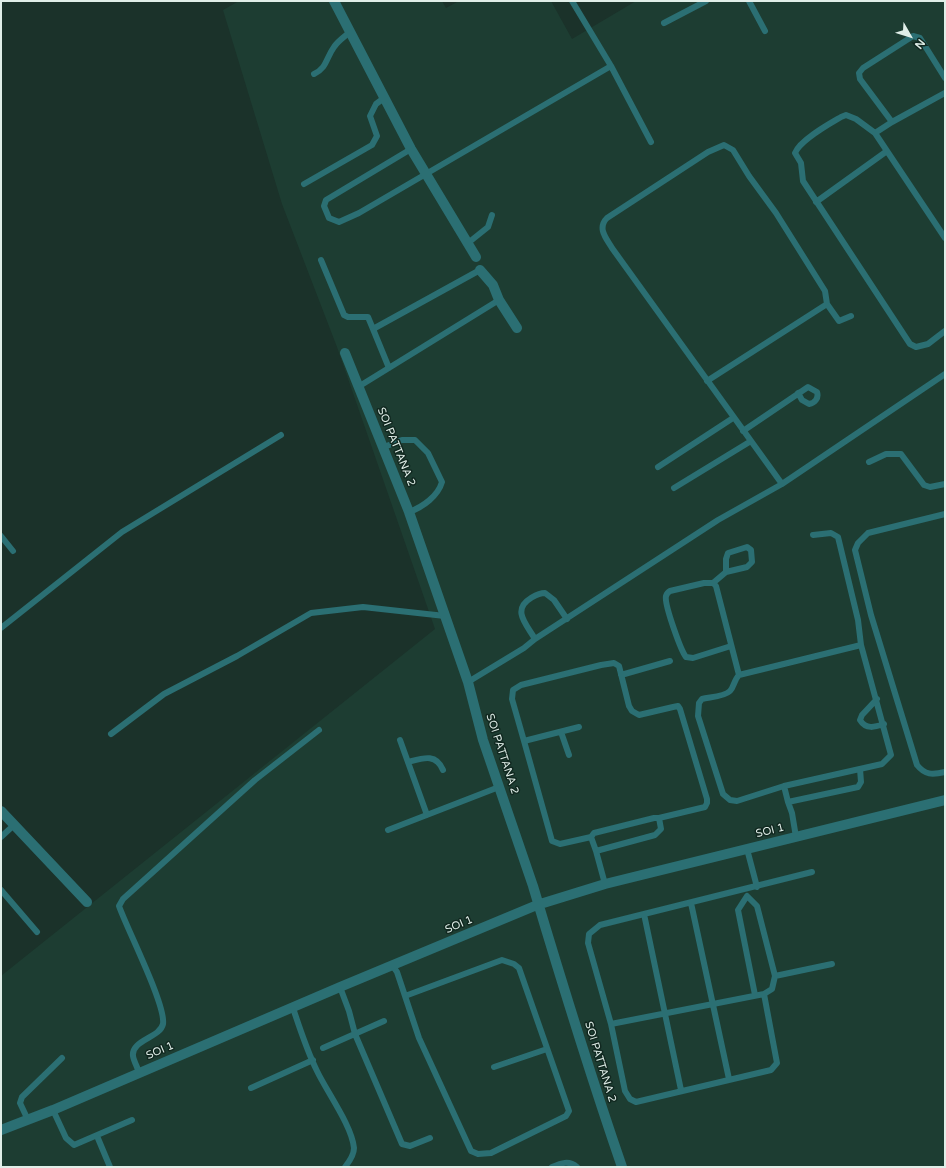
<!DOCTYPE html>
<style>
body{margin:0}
#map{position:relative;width:946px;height:1168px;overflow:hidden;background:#1b322a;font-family:"Varela Round",sans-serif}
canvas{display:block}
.frame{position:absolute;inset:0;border:2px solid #e0eee8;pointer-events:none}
.north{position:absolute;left:890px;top:16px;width:40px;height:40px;-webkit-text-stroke:3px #112820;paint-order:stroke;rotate:129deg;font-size:11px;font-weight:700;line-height:16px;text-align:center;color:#e0eee8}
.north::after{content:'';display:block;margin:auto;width:14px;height:18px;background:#e0eee8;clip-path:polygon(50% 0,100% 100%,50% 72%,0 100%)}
</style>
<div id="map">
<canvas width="946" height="1168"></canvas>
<div class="frame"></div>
<div class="north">N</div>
</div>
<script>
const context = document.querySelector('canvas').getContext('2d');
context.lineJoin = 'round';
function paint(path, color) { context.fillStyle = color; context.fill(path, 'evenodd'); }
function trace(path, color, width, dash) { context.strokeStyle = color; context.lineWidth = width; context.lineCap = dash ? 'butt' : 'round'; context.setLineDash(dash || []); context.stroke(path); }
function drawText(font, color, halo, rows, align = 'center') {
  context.font = font + ' "Varela Round",sans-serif'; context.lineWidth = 3; context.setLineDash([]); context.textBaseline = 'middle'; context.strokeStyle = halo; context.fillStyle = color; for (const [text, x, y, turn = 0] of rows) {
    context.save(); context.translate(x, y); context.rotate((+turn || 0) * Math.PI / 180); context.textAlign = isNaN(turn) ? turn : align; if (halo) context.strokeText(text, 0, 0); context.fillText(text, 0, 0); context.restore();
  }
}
paint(new Path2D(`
 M 239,1 L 442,1 L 446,8 L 459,1 L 551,1 L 572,39 L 636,1 L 945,1 L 945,1167 L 1,1167 L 1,976 L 435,629 L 337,347 L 282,204 L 223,10 Z`), '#1d3d32');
trace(new Path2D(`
 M 749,1 L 765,31
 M 664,23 L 706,1
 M 611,66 L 651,142
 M 314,74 C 327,68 326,58 334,47 C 338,41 344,37 350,32
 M 892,122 L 860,79 L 859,73 L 863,68 L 913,36 L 920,38 L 945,78
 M 875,133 L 892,122 L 945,93
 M 411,149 L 326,200 L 324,206 L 329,218 L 339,222 L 359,213 L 611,66 L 572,1
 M 304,184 L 372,145 L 377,136 L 370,116 L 376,104 L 384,98
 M 816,202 L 887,151
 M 945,238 L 875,133 L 856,119 L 846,115 L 841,117 C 829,124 800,140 795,153 L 801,163 L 803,181 L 910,344 L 916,347 L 928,344 L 945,331
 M 468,243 L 488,227 L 492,215
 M 321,260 L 344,315 L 348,317 L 368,317 L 373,329
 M 389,368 L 373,329 L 480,270
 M 707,381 L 827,304 L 839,321 L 851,316
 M 358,387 L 499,300
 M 743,431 L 808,387 L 817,392 C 819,398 815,403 809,404 L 802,400 L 798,393
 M 384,447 L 402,440 L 415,440 L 428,453 L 442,482 C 438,496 423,507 409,512
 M 869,462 L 886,454 L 901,454 L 924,485 L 930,487 L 945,484
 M 658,467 L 733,418
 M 782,484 L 612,248 C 606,238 597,228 607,218 L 708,152 L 724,145 L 733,150 L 749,176 L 776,213 L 825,291 L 827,304
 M 674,488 L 751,441
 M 945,514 L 868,533 L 858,543 L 855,550 L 871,615 L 917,765 C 925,775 932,775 945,772
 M 813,535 L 831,533 L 838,537 L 858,620 L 861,645 L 891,755 L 882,764 L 784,786 L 737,801 L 730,800 L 723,794 L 698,716 L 699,703 L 702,699 C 710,697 724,697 730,691 C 734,687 734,680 739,675 L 861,645
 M 1,536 L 13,551
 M 713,583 L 726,572 L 747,567 L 752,562 L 751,550 L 747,547 L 728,553 L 726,559 L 726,572
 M 1,628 L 122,532 L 281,435
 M 535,639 C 527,625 511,610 531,598 C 536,595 539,593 545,593 L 554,600 L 567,619
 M 731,646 L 693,658 L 686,657 C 681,651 664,604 666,596 C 667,593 668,592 670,591 L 704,583 L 713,583 L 716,586 L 739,675
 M 621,675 L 670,661
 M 468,682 L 524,648 L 535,639 L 718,520 L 782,484 L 945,374
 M 877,699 L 862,715 L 860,720 C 866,730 875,727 884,724
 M 579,727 L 524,741 L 552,841 L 560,844 L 591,837
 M 561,732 L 569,755
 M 111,734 L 164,694 L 237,656 L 311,613 L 363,607 L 445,616
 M 400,740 L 427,815
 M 524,741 L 512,699 L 513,690 L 521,685 L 601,665 L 614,663 L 619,666 L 629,706 L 632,711 L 639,715 L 673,707 L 678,706 L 680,709 L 707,799 L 707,803 L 705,807 L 659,818
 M 408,762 C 423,758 436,753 443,770
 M 784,786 L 788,802 L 858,787 L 861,782 L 860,769
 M 788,802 L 792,813 L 796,837
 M 654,818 L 659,818 L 661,829 L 655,835 L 596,851 L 591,837 L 594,833 Z
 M 388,830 L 499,787
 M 1,837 L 14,825
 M 747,849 L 757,887
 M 596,851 L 605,884
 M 1,890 L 37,932
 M 691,903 L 729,1079
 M 644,914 L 681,1090
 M 502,960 L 514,964 L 519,968 L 569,1111 L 566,1116 L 491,1153 L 478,1154 L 471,1151 L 419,1038 L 405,996 Z
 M 392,965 L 397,972 L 405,996
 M 775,976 L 832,964
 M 340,987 L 349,1011 L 355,1034 L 402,1144 L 410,1146 L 430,1138
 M 764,994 L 777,1063 L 771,1070 L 636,1102 L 630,1099 L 625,1091 L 611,1024 L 588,943 L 589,934 L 600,925 L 812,872
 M 293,1008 C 300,1029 307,1051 317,1071 C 327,1092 352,1126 354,1148 C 354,1155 349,1162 345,1167
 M 611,1024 L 764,994 L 772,989 L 775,976 L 757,906 L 747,896 L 738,910 L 755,995
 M 323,1048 L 384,1021
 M 494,1067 L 547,1049
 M 139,1073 C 138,1068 134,1062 133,1056 C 131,1040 160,1038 163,1024 C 166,1005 127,929 119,906 L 123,899 L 255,780 L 319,730
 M 251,1088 L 313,1060
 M 53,1110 L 66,1138 L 74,1145 L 132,1120
 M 28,1120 L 20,1103 L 22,1097 L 62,1058
 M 97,1136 L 110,1167
 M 552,1167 C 561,1163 569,1160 577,1167`), '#2b6f73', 6);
trace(new Path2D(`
 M 334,1 L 411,149 L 476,257
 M 480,270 L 493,285 L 499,300 L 517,328
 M 345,353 L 409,512 L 468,682 L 483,740 L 533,886 C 561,980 590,1074 622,1167
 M 1,811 L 87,902
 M 1,1130 L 53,1110 L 340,987 L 537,905 L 605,884 L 945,800`), '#2b6f73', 10);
drawText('11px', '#e0eee8', '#112820', [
 ["SOI PATTANA 2",396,447,68],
 ["SOI PATTANA 2",502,754,72],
 ["SOI 1",770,831,-14],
 ["SOI 1",459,925,-23],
 ["SOI 1",160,1051,-23],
 ["SOI PATTANA 2",600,1062,73]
]);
</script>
